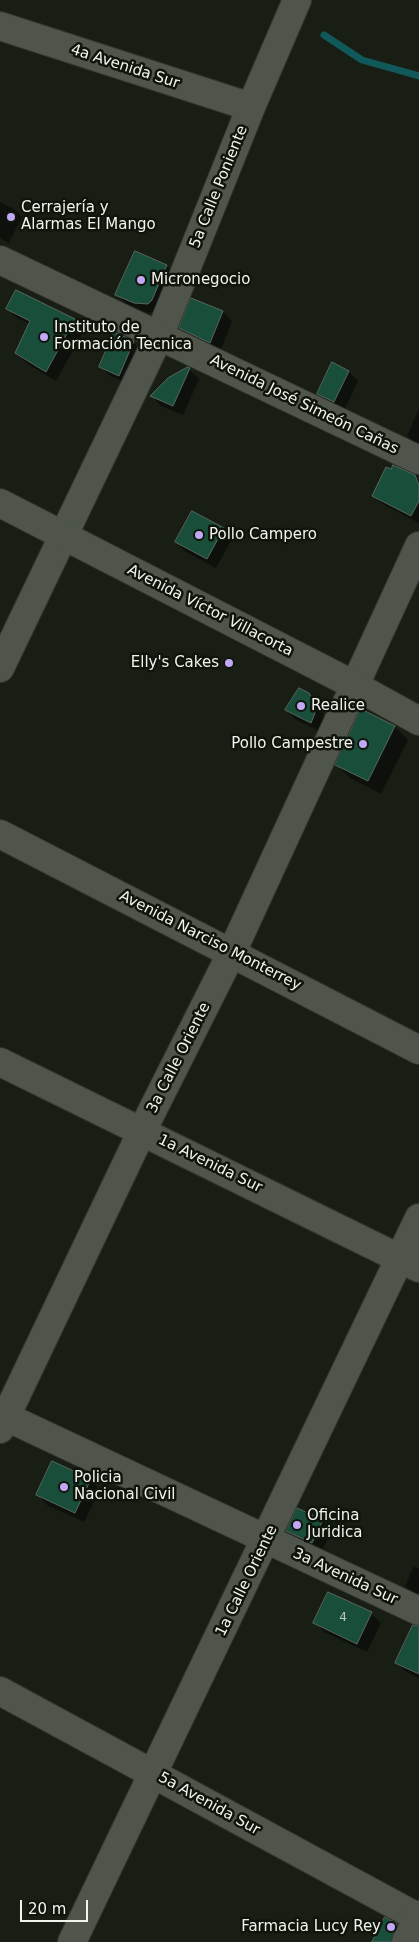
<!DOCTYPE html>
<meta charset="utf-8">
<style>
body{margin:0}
#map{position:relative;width:419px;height:1942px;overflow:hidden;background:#191e15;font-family:"DejaVu Sans",sans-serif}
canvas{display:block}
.scale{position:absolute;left:20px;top:1900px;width:68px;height:22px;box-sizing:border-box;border:2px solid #f1f4ee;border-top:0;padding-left:6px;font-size:15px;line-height:18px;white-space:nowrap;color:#f1f4ee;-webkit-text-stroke:4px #10150c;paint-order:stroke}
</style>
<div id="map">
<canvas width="419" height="1942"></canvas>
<div class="scale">20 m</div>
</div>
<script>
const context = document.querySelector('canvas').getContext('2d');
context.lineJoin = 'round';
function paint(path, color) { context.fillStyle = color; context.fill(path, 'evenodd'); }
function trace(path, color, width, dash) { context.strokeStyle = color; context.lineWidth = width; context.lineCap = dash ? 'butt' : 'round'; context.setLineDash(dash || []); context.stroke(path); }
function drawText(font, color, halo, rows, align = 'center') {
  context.font = font + ' "DejaVu Sans",sans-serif'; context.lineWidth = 5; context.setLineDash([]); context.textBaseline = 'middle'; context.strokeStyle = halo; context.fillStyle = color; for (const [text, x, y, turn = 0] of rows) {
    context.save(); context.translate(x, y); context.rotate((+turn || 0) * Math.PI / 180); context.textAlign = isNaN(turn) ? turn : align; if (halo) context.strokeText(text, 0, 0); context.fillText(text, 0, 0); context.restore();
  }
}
paint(new Path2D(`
 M 0,202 L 16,210 L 22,217 L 9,243 L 0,238 Z
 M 166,266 L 176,275 L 158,313 L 145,312 L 126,304 L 117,295 Z
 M 8,309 L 74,320 L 84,330 L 56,381 L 26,363 L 17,353 L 30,324 L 17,318 Z
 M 223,312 L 232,321 L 220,352 L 190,338 L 181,328 Z
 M 133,342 L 143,352 L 129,384 L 110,376 L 100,366 Z
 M 332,364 L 349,372 L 358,381 L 344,411 L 328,403 L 318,394 Z
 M 188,368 L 199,379 L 183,415 L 161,406 L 152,396 Z
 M 419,409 L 419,447 L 407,436 Z
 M 414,476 L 419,480 L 419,523 L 381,503 L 373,495 Z
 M 223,529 L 232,539 L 216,568 L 186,552 L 176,542 Z
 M 308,694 L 323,713 L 324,723 L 320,731 L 296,720 L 286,710 Z
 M 362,710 L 395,727 L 408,740 L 381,794 L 350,778 L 337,765 Z
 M 90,1480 L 100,1490 L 84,1522 L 47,1505 L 38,1495 Z
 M 322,1521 L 332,1531 L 321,1552 L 297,1541 L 288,1531 Z
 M 414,1566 L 419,1569 L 419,1598 L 405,1586 Z
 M 371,1613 L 381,1623 L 367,1652 L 324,1632 L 315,1622 Z
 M 419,1628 L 419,1678 L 406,1672 L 397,1663 Z
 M 397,1925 L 401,1930 L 396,1942 L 380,1942 Z`), '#0007');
trace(new Path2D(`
 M 324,35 L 362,60 L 419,76`), '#11585b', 7);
const building = new Path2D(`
 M 135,251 L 167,265 L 152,300 L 148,304 L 134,303 L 115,295 Z
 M 16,290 L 75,319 L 46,372 L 15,353 L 30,321 L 6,309 Z
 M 191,298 L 223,311 L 210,343 L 179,328 Z
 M 114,332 L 134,341 L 119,376 L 99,367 Z
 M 332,362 L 349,371 L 334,402 L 317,394 Z
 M 188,367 L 190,368 L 173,406 L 150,396 L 168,378 Z
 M 393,465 L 415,475 L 419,485 L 419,501 L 411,516 L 372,496 L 386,467 L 391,469 Z
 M 192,511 L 224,528 L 207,559 L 175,542 Z
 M 299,688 L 309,693 L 314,702 L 315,713 L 311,723 L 285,710 Z
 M 361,709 L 395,726 L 368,781 L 335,765 Z
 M 52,1461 L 91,1479 L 75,1513 L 36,1495 Z
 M 297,1508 L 323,1520 L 312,1543 L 286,1531 Z
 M 328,1592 L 372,1612 L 357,1644 L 313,1623 Z
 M 413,1625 L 419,1626 L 419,1674 L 395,1663 Z
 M 385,1917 L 397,1924 L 391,1942 L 372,1942 Z`);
paint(building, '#184e3a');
trace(building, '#596660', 1);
const street = new Path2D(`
 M 0,26 L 251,107
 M 0,668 L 160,334 L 251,107 L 297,0
 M 0,834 L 419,1050
 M 0,1062 L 419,1268
 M 0,1414 L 419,1611
 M 0,1429 L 142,1131 L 232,952 L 419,546
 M 0,1691 L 419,1918
 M 72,1942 L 419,1218`);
const secondary = new Path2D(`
 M 0,260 L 419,460
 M 0,503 L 354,685 L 419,721
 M 406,1942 L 419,1915`);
trace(street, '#343732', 30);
trace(secondary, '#343732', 30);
trace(street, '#4f554a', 28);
trace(secondary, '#4f554a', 28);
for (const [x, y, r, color] of [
 [11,217,5,"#c0a8f4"],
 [141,280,5,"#c0a8f4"],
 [44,337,5,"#c0a8f4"],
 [199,535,5,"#c0a8f4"],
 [229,663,5,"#c0a8f4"],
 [301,706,5,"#c0a8f4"],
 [363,744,5,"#c0a8f4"],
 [64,1487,5,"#c0a8f4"],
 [297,1525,5,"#c0a8f4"],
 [391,1927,5,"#c0a8f4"]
]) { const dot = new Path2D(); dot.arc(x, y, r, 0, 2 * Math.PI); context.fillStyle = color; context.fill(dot); trace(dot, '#10150c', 2); }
drawText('12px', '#bbcac1', null, [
 ["4",343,1618]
]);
drawText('15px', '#f1f4ee', '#10150c', [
 ["4a Avenida Sur",125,67,18],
 ["5a Calle Poniente",219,187,-68],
 ["Avenida José Simeón Cañas",304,405,26],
 ["Avenida Víctor Villacorta",210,611,27],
 ["Avenida Narciso Monterrey",210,941,27],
 ["3a Calle Oriente",179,1058,-63],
 ["1a Avenida Sur",210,1164,26],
 ["3a Avenida Sur",345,1577,25],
 ["1a Calle Oriente",247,1581,-64],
 ["5a Avenida Sur",209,1804,29]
]);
drawText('15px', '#f1f4ee', '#10150c', [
 ["Cerrajería y",21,208],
 ["Alarmas El Mango",21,225],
 ["Micronegocio",151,280],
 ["Instituto de",54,328],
 ["Formación Tecnica",54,345],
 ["Pollo Campero",209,535],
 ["Elly's Cakes",219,663,"right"],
 ["Realice",311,706],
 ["Pollo Campestre",353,744,"right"],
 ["Policia",74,1478],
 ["Nacional Civil",74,1495],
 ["Oficina",307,1516],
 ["Juridica",307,1533],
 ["Farmacia Lucy Rey",381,1927,"right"]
], 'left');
</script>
